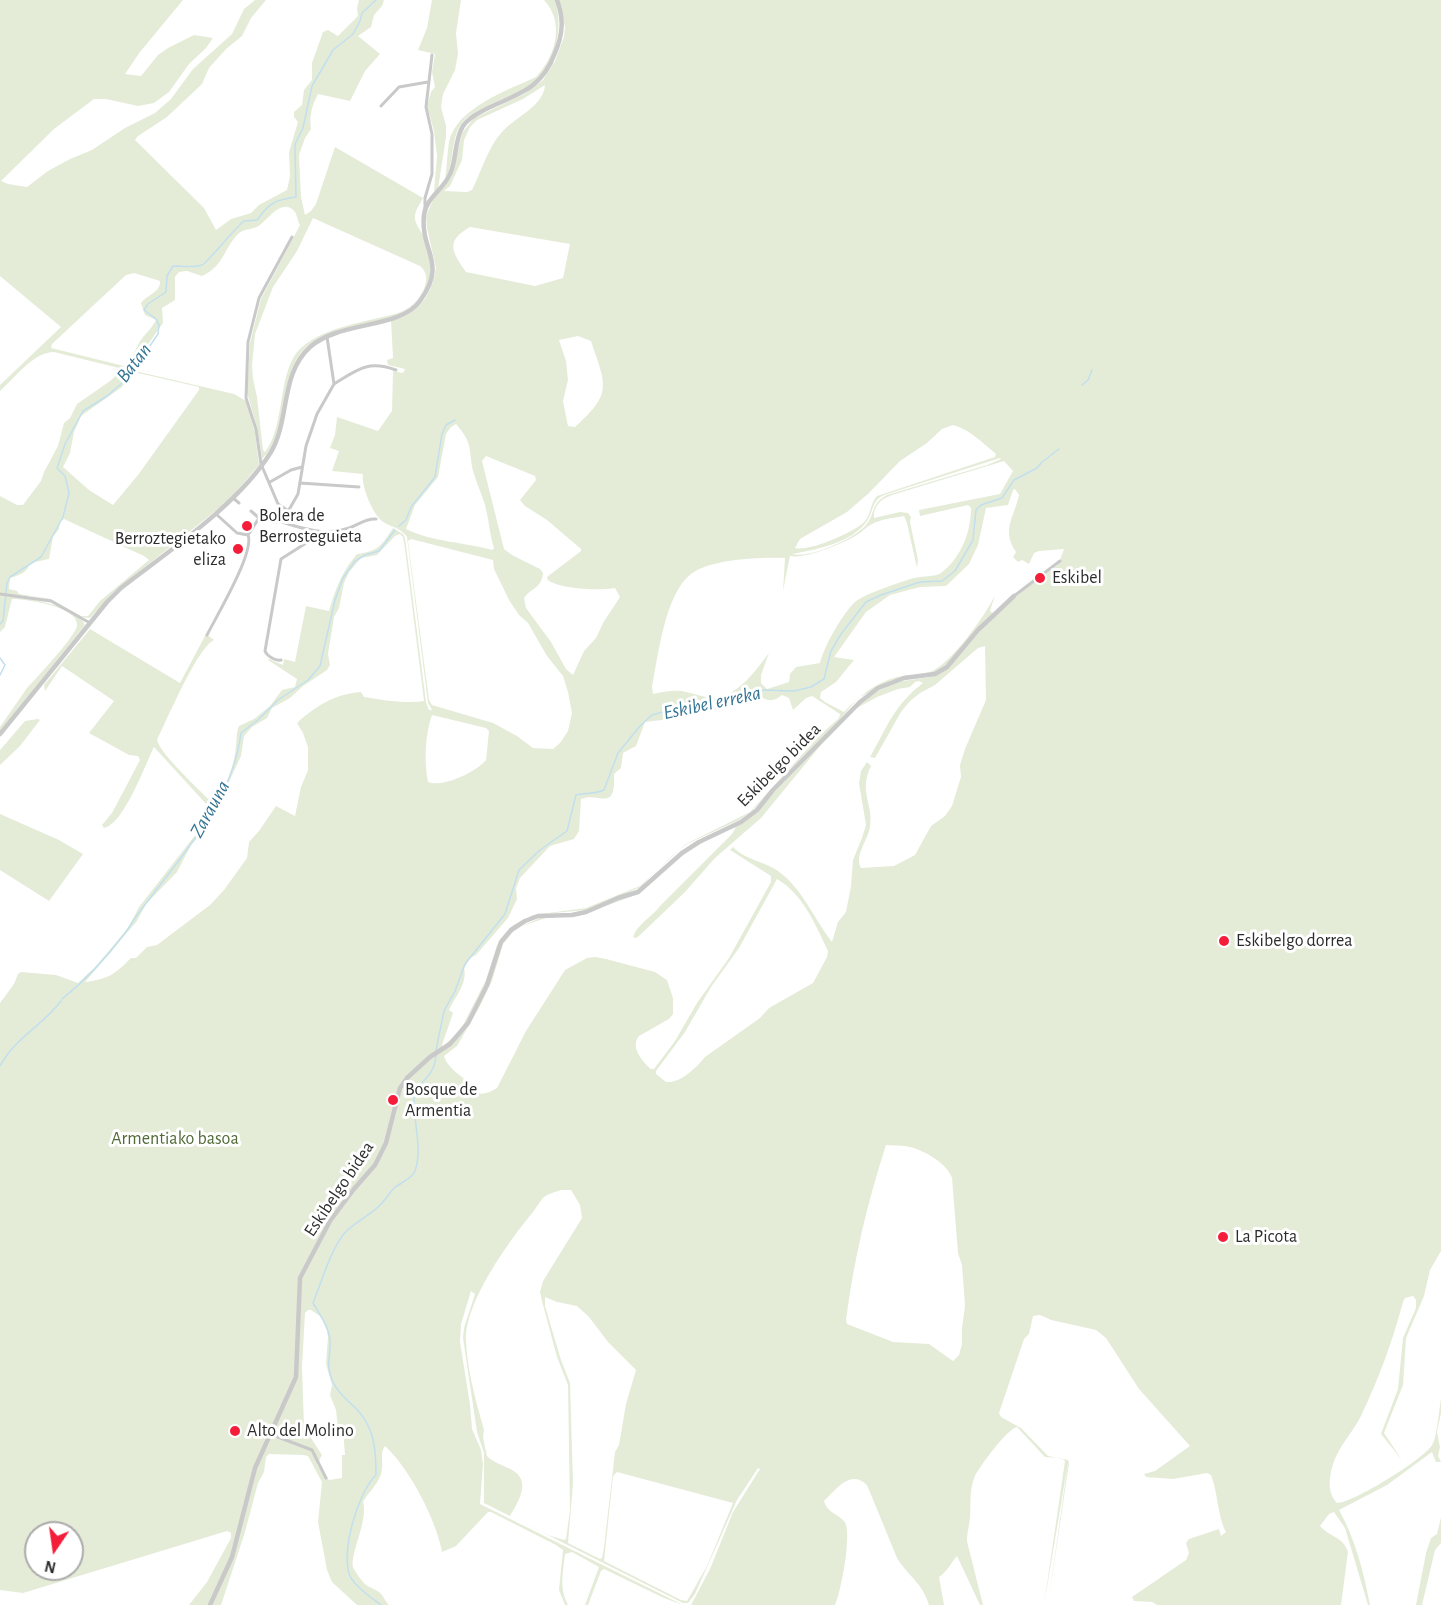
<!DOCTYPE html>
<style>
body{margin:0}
#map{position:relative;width:1441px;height:1605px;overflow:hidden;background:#fff;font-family:"Alegreya Sans",sans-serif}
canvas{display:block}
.north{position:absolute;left:24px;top:1521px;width:60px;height:60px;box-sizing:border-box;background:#fff;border:2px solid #ababab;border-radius:50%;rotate:193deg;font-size:16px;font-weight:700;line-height:24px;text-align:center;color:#2c2c2c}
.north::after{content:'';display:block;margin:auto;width:21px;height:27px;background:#f41e3a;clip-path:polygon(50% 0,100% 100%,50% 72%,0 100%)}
</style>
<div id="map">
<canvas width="1441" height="1605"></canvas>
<div class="north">N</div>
</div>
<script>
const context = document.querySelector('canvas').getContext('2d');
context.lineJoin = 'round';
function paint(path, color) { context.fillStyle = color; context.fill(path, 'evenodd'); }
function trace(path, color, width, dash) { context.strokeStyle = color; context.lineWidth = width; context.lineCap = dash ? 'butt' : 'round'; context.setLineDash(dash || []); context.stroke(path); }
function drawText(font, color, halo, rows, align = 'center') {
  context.font = font + ' "Alegreya Sans",sans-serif'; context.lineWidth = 6; context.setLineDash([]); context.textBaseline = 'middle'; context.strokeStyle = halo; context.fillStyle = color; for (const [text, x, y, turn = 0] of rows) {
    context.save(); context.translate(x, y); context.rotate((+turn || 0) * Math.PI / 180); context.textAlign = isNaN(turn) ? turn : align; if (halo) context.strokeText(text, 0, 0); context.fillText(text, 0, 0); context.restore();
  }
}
paint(new Path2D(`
 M 0,0 L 183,0 L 140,52 L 125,74 L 141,76 L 158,55 L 168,48 L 194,35 L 213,38 L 206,48 L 189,64 L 169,92 L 154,103 L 138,106 L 106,99 L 94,99 L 54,129 L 1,181 L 8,184 L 27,187 L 48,171 L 70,159 L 92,150 L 125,128 L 155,113 L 171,99 L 193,69 L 232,34 L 244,9 L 255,0 L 266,0 L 251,18 L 242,36 L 226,49 L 209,68 L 202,84 L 167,117 L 138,136 L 135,140 L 204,208 L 216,230 L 231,219 L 251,213 L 259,205 L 287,190 L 290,176 L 289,152 L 298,122 L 294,117 L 294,112 L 302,105 L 304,90 L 312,80 L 312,63 L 323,32 L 328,30 L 338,36 L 358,16 L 357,8 L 359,0 L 384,0 L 382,6 L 374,15 L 371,27 L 358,36 L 380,54 L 365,71 L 350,101 L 318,94 C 312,105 309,116 311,129 L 305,138 L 299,155 L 301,197 L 305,215 L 311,211 L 316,204 L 335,147 L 423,198 C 420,204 414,211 415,219 C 416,226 422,232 425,239 C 431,254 434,273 426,288 C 404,335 332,314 301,353 C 278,382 289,434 262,459 L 257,427 L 247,393 L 250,343 L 261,299 L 300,225 C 298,222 297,215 295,212 C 283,197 268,219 260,225 C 254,230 244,228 238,234 C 224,248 224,266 202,276 L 187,271 L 179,272 L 175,277 L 175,300 L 162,308 L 163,323 L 149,343 L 143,360 L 135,371 L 234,394 L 246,401 L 255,432 L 259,465 L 228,501 L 116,590 L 90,618 C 76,618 65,605 52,601 C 35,595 17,596 0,593 L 0,496 L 17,505 L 23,505 L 41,481 L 44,472 L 58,446 L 64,423 L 70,418 L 77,404 L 110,381 L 121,371 L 119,368 L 54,352 C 33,352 15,378 0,391 L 0,385 L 61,327 L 0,276 ZM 313,218 L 420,266 C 435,278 420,302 405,310 C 397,314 387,316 378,318 C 353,324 321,330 301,348 C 277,369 286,426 265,452 L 263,450 L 257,397 L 253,379 L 252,365 L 255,334 L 273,287 L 297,251 ZM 134,273 L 160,281 C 161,292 148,294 141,303 L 145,315 L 156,320 C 151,330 143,335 138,345 C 133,354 133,360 124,366 L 51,348 L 52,344 L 126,275 ZM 138,373 L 199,387 L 199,390 L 138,475 L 113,505 L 89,490 L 63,467 L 70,453 L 74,432 L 81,416 L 122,387 L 130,375 ZM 64,519 L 144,556 L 149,560 L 100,601 L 88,616 L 81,616 L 51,599 L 19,594 L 17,591 L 9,589 L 10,578 C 20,575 27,573 30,563 L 49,559 L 53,537 L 59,529 L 60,522 Z
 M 432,0 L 461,0 L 456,33 L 458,54 L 455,70 L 443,94 L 441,107 L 446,126 L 446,137 L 438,189 L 434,192 L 437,156 L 434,131 L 427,106 L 431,92 L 435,87 L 432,72 L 435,54 L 418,50 L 427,28 Z
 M 544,0 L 1441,0 L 1441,1251 L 1430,1270 L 1424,1296 L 1406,1338 L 1403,1385 L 1384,1433 L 1402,1460 L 1381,1434 L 1398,1389 L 1403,1338 L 1416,1308 L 1416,1300 L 1413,1296 L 1405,1298 L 1403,1302 C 1392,1343 1379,1378 1361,1416 C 1353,1432 1339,1446 1333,1464 C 1329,1477 1327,1493 1337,1503 C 1353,1503 1424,1459 1432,1445 C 1437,1438 1439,1410 1441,1399 L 1441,1413 L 1437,1432 L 1440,1447 L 1438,1456 L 1441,1462 L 1436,1462 L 1432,1452 L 1387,1485 L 1339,1510 C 1355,1538 1364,1573 1370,1605 L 1368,1605 L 1345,1528 L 1334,1512 L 1329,1514 L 1320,1526 C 1329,1537 1343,1536 1348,1552 L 1341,1605 L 1157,1605 L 1152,1602 L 1134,1601 L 1132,1597 L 1186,1560 L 1189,1553 L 1186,1543 L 1189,1539 L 1219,1529 L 1221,1536 L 1226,1532 C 1218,1518 1218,1493 1211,1475 L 1207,1473 L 1173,1479 L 1146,1477 L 1144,1474 L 1155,1471 L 1190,1446 L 1139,1389 L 1106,1338 L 1096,1330 L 1051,1320 L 1040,1315 L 1033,1316 L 1029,1334 L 1024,1339 L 999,1413 L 1001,1417 L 1021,1428 L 1048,1456 L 1068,1460 L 1069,1463 L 1048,1605 L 1068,1462 L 1044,1605 L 1065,1461 L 1061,1458 L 1045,1457 L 1017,1427 C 1007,1429 980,1466 975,1476 C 969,1489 971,1505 970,1518 C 969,1527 967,1533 967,1541 L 983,1605 L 980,1605 L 957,1556 C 950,1564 948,1571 939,1577 L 944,1605 L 929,1605 C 922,1582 908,1576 897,1558 L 867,1485 C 850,1469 837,1489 824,1501 C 827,1512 836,1513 844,1521 C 853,1530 841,1593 835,1605 L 691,1605 L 710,1569 L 733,1512 L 760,1469 L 758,1468 L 737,1500 L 695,1594 L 688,1603 L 683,1603 L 484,1503 L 484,1453 L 477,1432 L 463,1338 L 464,1328 L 475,1294 L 471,1291 L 461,1324 L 460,1342 L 470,1405 L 472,1429 L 481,1450 L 483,1464 L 480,1504 L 683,1605 L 664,1598 L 604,1569 L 601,1571 L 588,1605 L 585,1605 L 599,1567 L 572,1552 L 565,1554 C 563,1573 559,1588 568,1605 L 565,1605 L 559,1590 L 563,1550 L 556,1545 L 491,1512 L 488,1512 L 456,1546 L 442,1552 C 436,1519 409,1468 385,1446 C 380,1453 383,1460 382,1469 C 381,1482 369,1491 363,1502 C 369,1522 347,1559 354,1569 C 356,1573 362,1581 365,1584 C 369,1588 377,1589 381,1594 C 384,1597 385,1601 389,1605 L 357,1605 L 332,1582 L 327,1570 L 318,1522 L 322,1482 L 308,1456 L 303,1455 L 269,1454 L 266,1457 L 264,1472 L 258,1483 L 245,1532 L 221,1605 L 189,1605 L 207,1582 L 231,1538 L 231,1533 L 227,1531 L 23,1593 L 0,1590 L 0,1003 L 14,984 L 18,974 L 21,972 L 56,975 L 78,983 L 96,966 L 128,928 L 139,907 L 203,825 L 210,812 L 208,806 L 154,747 C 145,765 124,824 104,828 L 102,825 L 112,813 L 140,760 L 138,756 L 129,755 L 89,733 L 114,701 L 62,666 L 45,691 L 44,685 L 90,629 L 180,683 L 206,634 L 214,640 C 197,648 167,720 157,740 C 161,755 199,789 211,802 C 226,794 235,763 236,745 C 237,738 236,733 239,726 L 254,719 L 270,706 L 282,690 L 295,687 L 297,679 L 268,660 L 269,659 L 283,665 L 284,659 L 295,662 L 306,606 L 329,611 C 336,588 341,573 357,554 C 379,551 381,546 393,528 L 403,534 L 405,538 L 426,702 L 429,710 L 432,710 L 428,703 L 407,537 C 400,526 386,527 379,518 C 371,509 361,485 363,474 L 332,471 L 339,451 L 330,448 L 335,435 L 337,417 L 378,431 L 392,411 L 393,371 L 403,373 L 405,369 L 388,365 L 387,360 L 393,358 L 391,321 C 419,313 431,297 436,268 L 427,228 L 426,216 L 433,200 L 451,178 L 462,133 L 474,118 L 524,94 L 543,80 L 555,61 L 564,37 L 565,27 L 561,8 L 557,7 C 560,26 559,38 552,56 C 538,88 519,91 489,105 C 479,110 469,114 462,123 C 450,139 455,162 445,180 C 447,167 447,154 449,142 C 456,108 508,90 536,77 C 556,56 565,22 544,0 ZM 545,85 C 544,106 515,117 502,132 C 488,147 481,172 472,190 L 467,192 L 444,191 L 450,186 L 462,160 L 464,140 L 470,127 L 477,120 L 523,99 ZM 470,227 L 570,244 L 563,278 L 535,286 L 466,272 C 452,252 445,241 470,227 ZM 578,336 L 591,341 C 606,386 613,393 575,427 L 568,426 L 563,401 L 568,380 L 566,361 L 559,340 ZM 456,424 C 474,445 468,448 473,471 C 476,482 481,492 484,502 C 489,517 489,533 494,548 L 492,550 C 464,542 432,542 406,529 L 415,505 L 438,477 L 446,434 L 451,427 ZM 953,425 C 969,429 983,443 996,454 L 995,457 L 877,496 C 870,504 871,514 865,521 C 856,532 808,552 795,548 L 800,539 L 847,512 L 869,493 L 900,461 L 927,443 L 942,429 ZM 486,456 L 535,476 L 536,480 L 520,500 L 525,506 L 547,520 L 581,549 L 581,551 L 547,577 L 548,580 C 559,589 600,591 615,588 L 620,597 L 603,623 L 596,638 L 584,651 L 573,675 L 566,669 L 551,642 L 526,608 L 524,598 C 531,588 542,588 543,573 L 540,569 L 512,555 L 504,549 L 482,461 ZM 1000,458 L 1001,459 L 987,465 L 887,495 C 870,504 876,513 866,525 C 854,539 809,559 792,554 C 815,550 852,543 867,521 C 874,511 871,501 884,495 ZM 1004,461 L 1013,471 L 1000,494 L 919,510 L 920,516 L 968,505 L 971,508 C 971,532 961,558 941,573 C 935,577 922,576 914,578 C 901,582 863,594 854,603 C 842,615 824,646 820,663 L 796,667 L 790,674 L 789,682 L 767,689 L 761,683 L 761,675 L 769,653 C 756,670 738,696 715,698 C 704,698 693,693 682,691 C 672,690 662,692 653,694 L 652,687 C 658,656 665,594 691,574 C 710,559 760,557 785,558 L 783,591 L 790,556 C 807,559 842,544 857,535 C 862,532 866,527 872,524 C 882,519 892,518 904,516 L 907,523 L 917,568 L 918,560 L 910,522 L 911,517 L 908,513 L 900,512 L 874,518 C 873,506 881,499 892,495 ZM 1015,489 L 1019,495 C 1014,518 1001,530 1016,552 L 1013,557 L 1018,562 L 1022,560 L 1029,564 L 1034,553 L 1039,551 L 1064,549 L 1058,565 L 1029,585 L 989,621 L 948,668 L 931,677 L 896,682 L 859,700 L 838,726 L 753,814 L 686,848 L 636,893 L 608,902 L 585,913 L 542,917 L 513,930 L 500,947 L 488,987 L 465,1029 L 451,1045 L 438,1053 L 437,1051 L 450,1043 L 465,1024 L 487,980 L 499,942 L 510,929 L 527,918 L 543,914 L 585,910 L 639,888 L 672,856 L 687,844 L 739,820 L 753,810 L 788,771 L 836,724 L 858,698 L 892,680 L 928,675 L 939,670 L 952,660 L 976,631 L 994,614 L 990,611 L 995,595 C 986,615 950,665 930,672 C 919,675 908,675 897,677 C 875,683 859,696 844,712 L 825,702 L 820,698 L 821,692 L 836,682 L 854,660 L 834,657 L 866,612 L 890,595 L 920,587 L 946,586 L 969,564 L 978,545 L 986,508 L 1008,505 L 1013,490 ZM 400,534 L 403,537 L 405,549 L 424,701 C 405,704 383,700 364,697 L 361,692 C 334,694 316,706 297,723 L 303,733 L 308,747 L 308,770 L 301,787 L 295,816 L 276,806 L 259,831 L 249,842 L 247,858 L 224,890 L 210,905 L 157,945 L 147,947 L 136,958 L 131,958 C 115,974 109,979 85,982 L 137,921 L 146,904 L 177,872 L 191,845 L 208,827 L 241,756 L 244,736 L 252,727 L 267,718 L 272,708 L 290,698 L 303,686 L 327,670 L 330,665 L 328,654 L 334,617 L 339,608 L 344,583 L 349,572 L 361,558 L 377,555 L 395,536 ZM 411,539 L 493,560 L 494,569 L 509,600 L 519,615 L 528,623 L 547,656 L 563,676 L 568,692 L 572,713 L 568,731 L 560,743 L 553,749 L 533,748 L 517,736 L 493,723 L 432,705 L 429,700 L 408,541 ZM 985,646 L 986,700 L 965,749 L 960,765 L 961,777 L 952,806 L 945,816 L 931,826 L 915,855 L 894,866 L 861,868 C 854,856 868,840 870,827 C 874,804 858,792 871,766 L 867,762 L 861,771 L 859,783 L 866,825 L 862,838 L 853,860 L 851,886 L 846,912 L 838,922 L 832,942 C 814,919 803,889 778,871 C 764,861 747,861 733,847 L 730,850 L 771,876 L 771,882 L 729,958 L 697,1003 L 675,1041 L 654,1069 L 651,1069 C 642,1061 630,1047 639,1036 L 669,1019 L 673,1014 L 673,998 L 667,980 L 655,972 L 606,959 L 595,957 L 587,958 L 565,970 L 558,981 L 526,1031 L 497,1088 C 491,1092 481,1096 474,1092 C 473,1091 473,1089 472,1087 C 463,1075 449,1071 444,1056 L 457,1046 L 479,1008 L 492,981 L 503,944 L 514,931 L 522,926 L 546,918 L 582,915 L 638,894 L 689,849 L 711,836 L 736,827 L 732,834 L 660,906 C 652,917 637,924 633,937 L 636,938 L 639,936 L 685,892 L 715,858 L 761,818 L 821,745 L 857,708 L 877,697 L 898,689 L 910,687 L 915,682 L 919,681 L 923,683 C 894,705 887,727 870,757 L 875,758 L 901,712 L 910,701 L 920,693 L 935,685 L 978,648 ZM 753,690 C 763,699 770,705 782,695 L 789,698 L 793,710 L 806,698 L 812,696 L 840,714 L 839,718 L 819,736 L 750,812 L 686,844 L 640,886 L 586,908 L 533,915 L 512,926 L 497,945 L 486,980 L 463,1025 L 456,1035 L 443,1046 L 442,1045 L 453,1013 L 449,1010 C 455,997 468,983 464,968 L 470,958 L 476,955 L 508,918 L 517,899 L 516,888 L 520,878 L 550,846 L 574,839 L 579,831 L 581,799 C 599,791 616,814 614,774 L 621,768 L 623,753 L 636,746 L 645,722 L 678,718 L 696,710 L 706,712 L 745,702 L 750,692 ZM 432,715 L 486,728 L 489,731 L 486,760 C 476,772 443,788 428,782 C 424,762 425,734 432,715 ZM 777,879 C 803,894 815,924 828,951 L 827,957 L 813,983 L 769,1008 L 760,1018 L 705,1057 C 696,1068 681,1083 666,1082 L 656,1074 L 656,1071 L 685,1032 L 711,987 L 739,948 ZM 886,1145 C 894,1146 903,1145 910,1147 C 925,1151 947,1163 952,1178 L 958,1253 L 962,1265 L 965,1306 L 962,1328 L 962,1344 L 959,1355 L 953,1361 L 929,1344 L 893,1342 L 847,1324 L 846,1320 C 854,1259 867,1204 886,1145 ZM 561,1190 L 571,1190 L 580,1205 L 582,1218 L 543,1281 L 540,1292 L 542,1301 L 557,1357 L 568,1385 L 570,1510 L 566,1539 L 564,1540 L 548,1535 L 510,1516 C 518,1502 532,1481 512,1470 C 503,1465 494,1463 487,1456 L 483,1437 L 484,1430 C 476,1401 467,1370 466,1340 C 465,1302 509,1241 533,1212 C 536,1208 540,1201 544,1197 C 548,1194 555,1192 561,1190 ZM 545,1297 L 557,1302 L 577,1306 L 589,1317 L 608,1342 L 636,1370 L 626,1404 L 619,1445 L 615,1452 L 604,1547 L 602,1558 L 600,1559 L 568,1543 L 573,1484 L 570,1383 L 561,1360 L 545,1306 ZM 308,1310 L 311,1310 L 321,1317 L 327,1330 L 328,1337 L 326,1364 L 332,1385 L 330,1395 L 336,1410 L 338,1429 L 343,1430 L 345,1455 L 342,1455 L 342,1478 L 329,1480 L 317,1465 L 322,1455 L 304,1427 L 302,1367 L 305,1313 ZM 617,1472 L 733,1503 L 707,1566 L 687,1601 L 681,1600 L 604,1561 L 613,1476 ZM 36,1533 L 72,1533 L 72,1569 L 36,1569 Z
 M 0,595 C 21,598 76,603 85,625 L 0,731 L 0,727 C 9,714 18,701 27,688 C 37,677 75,637 77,626 C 80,606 24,599 12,599 L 5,627 L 0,632 Z
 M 38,719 L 40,720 L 20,746 L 0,765 L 0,750 L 25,721 Z
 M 0,814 L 59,840 L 83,854 L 49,901 L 0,870 Z
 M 1441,1517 L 1441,1543 L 1435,1550 L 1422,1605 L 1416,1605 L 1426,1553 L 1431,1538 L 1437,1534 Z`), '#e4ecd8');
trace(new Path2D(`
 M 1082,385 L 1088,380 L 1092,370
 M 399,526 L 406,520 L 411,507 L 435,477 L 442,434 L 446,425 L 455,420
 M 0,624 L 3,621 L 7,583 L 10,577 L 41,557 L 63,517 L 69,493 L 65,476 L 57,468 L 65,444 L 83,411 L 107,396 L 128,378 L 158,334 L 159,325 L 156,319 L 144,310 L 148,304 L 166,292 L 167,276 L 173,266 C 182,266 193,268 202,265 C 206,264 235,228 244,221 L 257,220 C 270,202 275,200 296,197 L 295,144 L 303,128 L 312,86 L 333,50 L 353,34 L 360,21 L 362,13 L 376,0
 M 0,658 L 5,665 L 0,675
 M 62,999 C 86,980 107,957 125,933 C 131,925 135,917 141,910 C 181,856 232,803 241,733 L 259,719 L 278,700 L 308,680 L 320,666 L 335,600 L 343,578 L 355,561 L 365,555 L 379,551 L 395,530
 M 436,1050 L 444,1011 L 455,991 L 465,964 L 505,914 L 519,870 L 540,850 L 567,831 L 576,795 C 585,793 596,794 604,790 L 618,753 L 640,726 L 652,715 L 680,707 L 729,701 L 759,690 L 794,691 L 811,687 L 824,679 L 831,651 L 841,634 L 866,602 L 881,595 L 920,582 L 942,581 L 955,571 L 973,540 L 976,510 L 981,505 L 1002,498 L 1014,480 L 1037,468 L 1042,462 L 1059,449
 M 0,1066 C 14,1039 43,1025 61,1001
 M 381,1605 C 372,1598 355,1587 350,1576 C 340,1553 358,1492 376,1475 C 376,1453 375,1431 360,1413 C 351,1402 339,1396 333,1382 C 325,1367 331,1355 330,1341 C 329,1327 320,1315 313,1303 C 322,1281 329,1254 343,1235 C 354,1221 371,1216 382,1203 C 387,1198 389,1193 394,1188 C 400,1183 412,1179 415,1171 C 423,1148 413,1122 414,1098 C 415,1081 435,1080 436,1054`), '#c2dfee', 1.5);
trace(new Path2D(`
 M 381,106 L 399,87 L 428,82
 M 425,208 L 425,198 L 432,174 L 432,134 L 426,107 L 432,55
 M 334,384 C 358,369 368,360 396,370
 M 270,482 L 291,470 L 302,467
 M 300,483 L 359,487
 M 233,498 L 239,503
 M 287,510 L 278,504 L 261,464 L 256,429 L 246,398 L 248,342 L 259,298 L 292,237
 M 251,511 L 259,518
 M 216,514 L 237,533 L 248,535 L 259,518 L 275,522 L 282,522 L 298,494 L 306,446 L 317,414 L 334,384 L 327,337
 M 282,522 C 303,529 327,536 349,528 C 358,525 366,518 376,519
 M 0,594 L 51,601 L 90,623
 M 1014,596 L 1060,561
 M 207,635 C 216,617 255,552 248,535
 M 281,660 C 275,661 267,656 265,651 L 281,559 L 314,538 L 318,532
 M 270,1434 L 312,1450 L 326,1478`), '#c9c9c9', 3);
trace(new Path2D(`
 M 0,734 L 107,602 L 121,588 C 170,550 238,505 271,452 C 290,420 280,374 310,347 C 339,321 400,329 420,301 C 448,262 420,252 424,215 C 426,198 444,189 450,174 C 457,159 454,140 463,126 C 469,117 479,113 488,108 C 521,93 542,88 555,53 C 563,34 564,19 557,0
 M 210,1605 L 232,1557 L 255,1468 L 296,1377 L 300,1278 L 330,1221 L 354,1189 L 375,1165 L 386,1143 L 400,1088 L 407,1078 L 430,1057 L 450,1044 L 468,1023 L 487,985 L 501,942 L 511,930 L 525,921 L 538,916 L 572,915 L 586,912 L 618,898 L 638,892 L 682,853 L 699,842 L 741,822 L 757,810 L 773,790 L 860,702 L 878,688 L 904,678 L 935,674 L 947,667 L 978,630 L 1014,596`), '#c9c9c9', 4.5);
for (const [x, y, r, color] of [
 [247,526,6,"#f41e3a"],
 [238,549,6,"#f41e3a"],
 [1040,578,6,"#f41e3a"],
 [1224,941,6,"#f41e3a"],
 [393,1100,6,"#f41e3a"],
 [1223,1237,6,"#f41e3a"],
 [235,1431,6,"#f41e3a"]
]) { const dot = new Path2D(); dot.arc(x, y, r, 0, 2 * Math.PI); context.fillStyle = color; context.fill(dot); trace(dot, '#fff', 2); }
drawText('18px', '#2c2c2c', '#fff', [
 ["Bolera de",259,516],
 ["Berrosteguieta",259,537],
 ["Berroztegietako",226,539,"right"],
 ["eliza",226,560,"right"],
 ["Eskibel",1052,578],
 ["Eskibelgo dorrea",1236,941],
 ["Bosque de",405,1090],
 ["Armentia",405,1111],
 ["La Picota",1235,1237],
 ["Alto del Molino",247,1431]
], 'left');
drawText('18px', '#2c2c2c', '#fff', [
 ["Eskibelgo bidea",779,765,-45],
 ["Eskibelgo bidea",339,1189,-56]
]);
drawText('18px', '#526b36', '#fff', [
 ["Armentiako basoa",175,1139]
]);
drawText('italic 20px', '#347594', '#fff', [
 ["Batan",134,363,-52],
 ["Eskibel erreka",712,703,-12],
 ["Zarauna",210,809,-61]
]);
</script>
